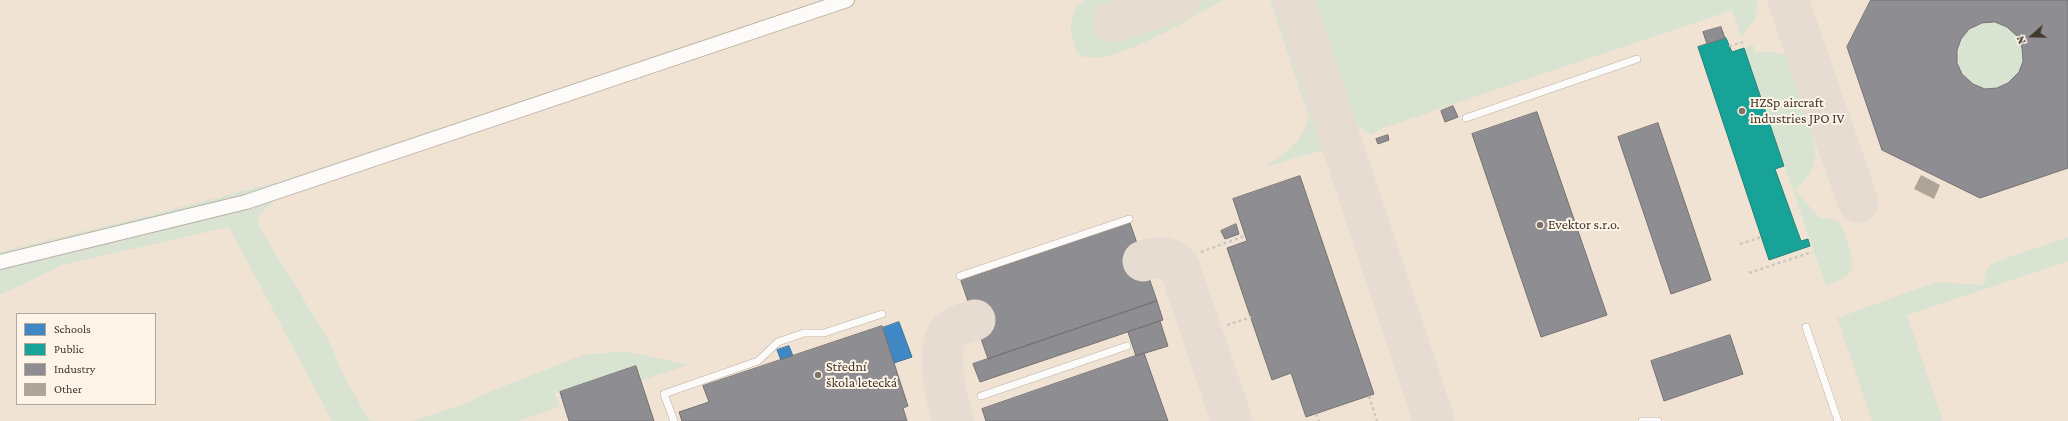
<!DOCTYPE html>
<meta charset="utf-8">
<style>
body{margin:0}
#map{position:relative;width:2068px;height:421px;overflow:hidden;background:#f1e3d4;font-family:"Crimson Pro",serif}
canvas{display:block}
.legend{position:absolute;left:16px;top:313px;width:140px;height:92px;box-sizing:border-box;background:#fef4e8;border:1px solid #b3a89d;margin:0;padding:5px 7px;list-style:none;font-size:12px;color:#42372c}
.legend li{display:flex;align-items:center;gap:8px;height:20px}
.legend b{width:20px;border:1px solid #b3a89d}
.north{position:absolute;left:2012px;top:16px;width:40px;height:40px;-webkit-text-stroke:3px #fef4e8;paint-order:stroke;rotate:250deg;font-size:11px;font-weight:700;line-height:16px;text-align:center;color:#42372c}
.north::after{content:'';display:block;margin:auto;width:14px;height:18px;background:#42372c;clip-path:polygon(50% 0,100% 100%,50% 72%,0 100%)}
</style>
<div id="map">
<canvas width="2068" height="421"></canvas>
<ul class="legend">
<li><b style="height:11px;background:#3f88c5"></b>Schools</li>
<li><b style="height:11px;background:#17a398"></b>Public</li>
<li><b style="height:11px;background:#8d8d92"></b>Industry</li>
<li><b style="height:11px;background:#aea498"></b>Other</li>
</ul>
<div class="north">N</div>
</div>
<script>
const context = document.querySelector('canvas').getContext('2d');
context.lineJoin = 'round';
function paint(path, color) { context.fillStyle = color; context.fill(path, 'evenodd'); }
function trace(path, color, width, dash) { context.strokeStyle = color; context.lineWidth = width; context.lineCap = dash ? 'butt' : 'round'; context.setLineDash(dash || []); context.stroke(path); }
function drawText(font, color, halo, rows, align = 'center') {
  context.font = font + ' "Crimson Pro",serif'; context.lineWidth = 4; context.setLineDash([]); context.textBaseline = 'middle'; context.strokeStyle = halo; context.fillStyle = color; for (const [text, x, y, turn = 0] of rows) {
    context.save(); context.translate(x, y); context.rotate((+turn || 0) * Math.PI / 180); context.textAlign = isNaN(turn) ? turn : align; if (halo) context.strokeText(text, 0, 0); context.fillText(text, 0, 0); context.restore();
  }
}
paint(new Path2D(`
 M 1085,0 L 1156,0 L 1109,15 L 1113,22 L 1114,30 L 1205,0 L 1223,0 C 1196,15 1104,73 1078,54 C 1069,37 1066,13 1085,0 Z
 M 1270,0 L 1275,0 L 1327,149 L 1264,167 C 1285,155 1302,142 1309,118 Z
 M 1312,0 L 1757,0 L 1756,17 L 1741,37 L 1732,10 L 1383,128 L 1371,135 L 1352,121 Z
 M1957 55a33 33 0 1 1 66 0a33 33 0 1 1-66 0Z
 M 1754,45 L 1754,52 C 1764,53 1781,50 1789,58 C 1796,64 1796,81 1798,90 C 1803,110 1819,141 1815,161 C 1813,174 1804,181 1795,190 L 1820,218 C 1827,217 1835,218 1840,224 C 1844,229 1855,263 1852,269 C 1848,278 1834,282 1826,286 L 1744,48 Z
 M 612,71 L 289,182 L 238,197 L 0,256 L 0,252 L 150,215 L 278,182 Z
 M 278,198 L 257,217 L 260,228 L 329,341 L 343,374 L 368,419 L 373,421 L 332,421 L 229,227 L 62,265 L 0,295 L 0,269 Z
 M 2068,237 L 2068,261 L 1907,315 L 1943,421 L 1872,421 L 1837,318 L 1936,282 L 1984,285 L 1986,270 L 1993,263 Z
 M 618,352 L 630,352 L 688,365 L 642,380 L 637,365 L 555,393 L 560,407 L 519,421 L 412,421 L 465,404 L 489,392 L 583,355 Z`), '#d9e3d1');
const schools = new Path2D(`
 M 899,322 L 912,357 L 894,363 L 882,328 Z
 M 789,346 L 793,356 L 781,360 L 777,350 Z`);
paint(schools, '#3f88c5');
trace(schools, '#407097', 1);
const public = new Path2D(`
 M 1726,38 L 1732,52 L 1744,48 L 1784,166 L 1775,169 L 1801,241 L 1808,239 L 1810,246 L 1769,260 L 1698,47 Z`);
paint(public, '#17a398');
trace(public, '#248378', 1);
const industry = new Path2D(`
 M 1871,0 L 2068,0 L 2068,168 L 1980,198 L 1882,150 L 1847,47 ZM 1995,22 L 2007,27 L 2018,37 L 2022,48 L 2023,61 L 2019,72 L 2008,83 L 1997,88 L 1985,89 L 1973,84 L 1962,74 L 1957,63 L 1957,50 L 1961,39 L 1969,29 L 1982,23 Z
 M 1721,27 L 1725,38 L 1707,44 L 1703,32 Z
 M 1453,106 L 1458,117 L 1445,122 L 1441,111 Z
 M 1537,112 L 1607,315 L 1541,337 L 1472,134 Z
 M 1658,123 L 1711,280 L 1671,294 L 1618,137 Z
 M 1388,135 L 1389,140 L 1378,144 L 1376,139 Z
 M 1300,176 L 1374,394 L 1306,417 L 1291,373 L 1272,380 L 1227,248 L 1247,241 L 1233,199 Z
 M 1130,223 L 1157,301 L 988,359 L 961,281 Z
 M 1236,224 L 1239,234 L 1225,239 L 1221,231 Z
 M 1157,301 L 1163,320 L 980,382 L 973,364 Z
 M 1160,321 L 1168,346 L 1136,356 L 1128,332 Z
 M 882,326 L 908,406 L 903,408 L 907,421 L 682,421 L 679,412 L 709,402 L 703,386 Z
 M 1730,335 L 1743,374 L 1664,401 L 1651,361 Z
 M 1144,353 L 1168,421 L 986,421 L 982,409 Z
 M 636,366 L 654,421 L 569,421 L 560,392 Z`);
paint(industry, '#8d8d92');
trace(industry, '#767373', 1);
trace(new Path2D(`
 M 1294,0 L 1434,421
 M 1788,0 L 1858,202
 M 1113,22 L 1180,0
 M 1143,261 C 1157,256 1167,255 1179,266 L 1232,421
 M 953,421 C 947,400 934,350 950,331 C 955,325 967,323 975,320`), '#e6dcd2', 41);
paint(new Path2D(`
 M 1921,175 L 1940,185 L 1934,199 L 1914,189 Z`), '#aea498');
const lane = new Path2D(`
 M 1466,118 L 1637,59
 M 960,276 L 1129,219
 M 1806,327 L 1838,421
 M 981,396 L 1127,346
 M 674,421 L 664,394 L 758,361 L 778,342 L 804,333 L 824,333 L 882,314
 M 1642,421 L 1658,421`);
const street = new Path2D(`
 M 0,262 L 246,202 L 847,0`);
trace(lane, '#bcb0a5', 8);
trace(street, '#bcb0a5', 16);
trace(new Path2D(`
 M 1729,46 L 1743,42
 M 1740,244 L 1762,237
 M 1201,252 L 1245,236
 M 1749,273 L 1812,252
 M 1227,325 L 1251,317
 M 1369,396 L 1377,421
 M 1316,414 L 1319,421`), '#cdc7c2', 2.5, [3, 3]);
trace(lane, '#fdfbf9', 7);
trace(street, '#fdfbf9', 14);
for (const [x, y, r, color] of [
 [1742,111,4,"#7f7367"],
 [1540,225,4,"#7f7367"],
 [818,375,4,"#7f7367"]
]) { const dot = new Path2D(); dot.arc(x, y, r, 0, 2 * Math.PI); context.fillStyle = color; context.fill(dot); trace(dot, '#fef4e8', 1.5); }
drawText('14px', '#42372c', '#fef4e8', [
 ["HZSp aircraft",1750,103],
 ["industries JPO IV",1750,119],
 ["Evektor s.r.o.",1548,225],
 ["Střední",826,367],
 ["škola letecká",826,383]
], 'left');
</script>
